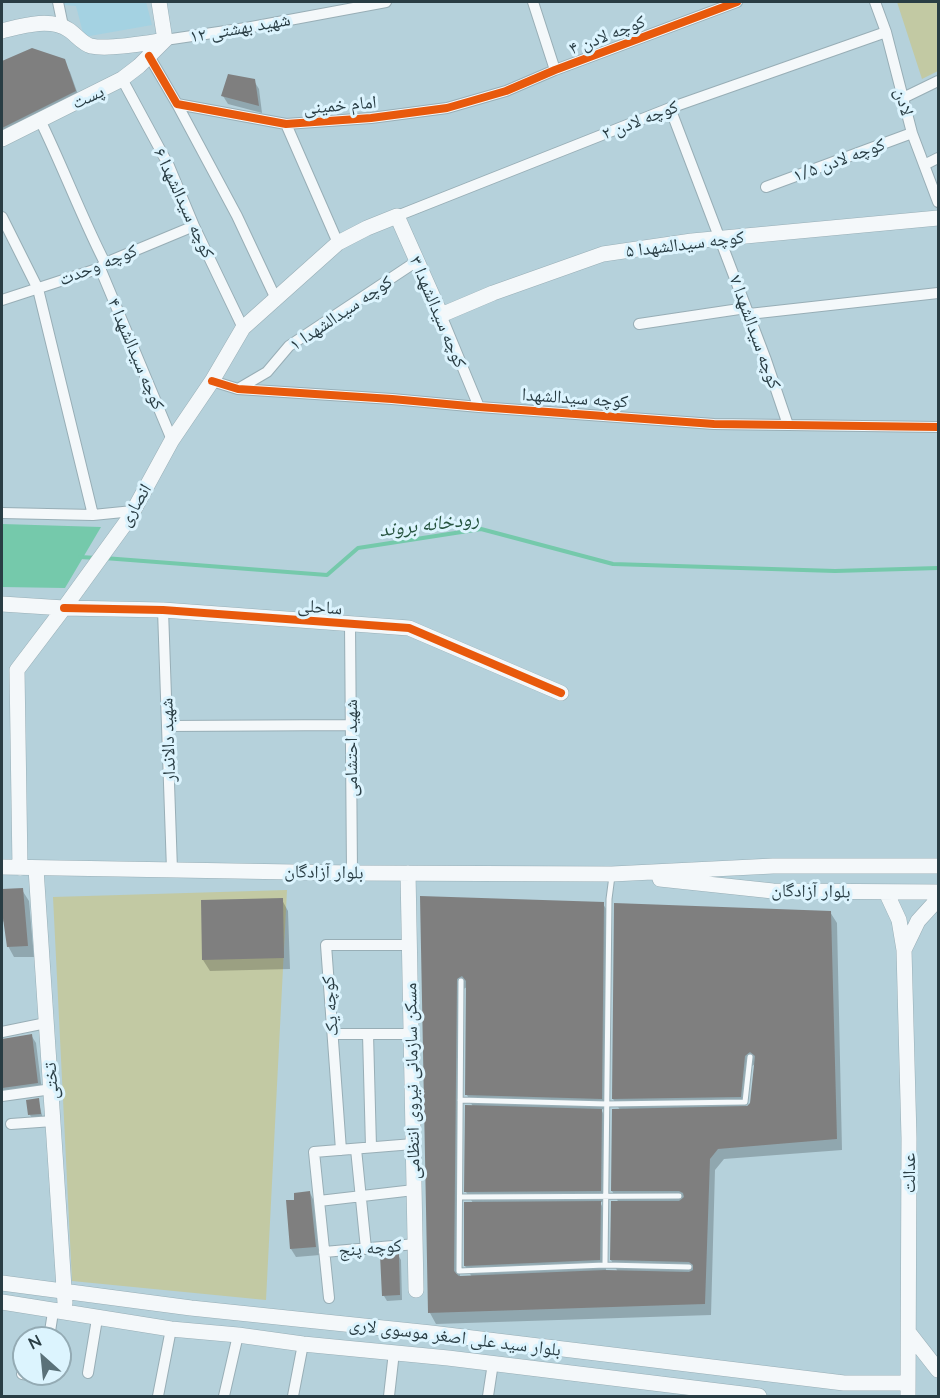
<!DOCTYPE html>
<meta charset="utf-8">
<style>
body{margin:0}
#map{position:relative;width:940px;height:1398px;overflow:hidden;background:#b5d1db;font-family:Lato,sans-serif}
canvas{display:block}
.frame{position:absolute;inset:0;border:3px solid #293d44;pointer-events:none}
.north{position:absolute;left:12px;top:1326px;width:60px;height:60px;box-sizing:border-box;background:#dcf4fe;border:2px solid #94abb4;border-radius:50%;rotate:333deg;font-size:16px;font-weight:700;line-height:24px;text-align:center;color:#293d44}
.north::after{content:'';display:block;margin:auto;width:21px;height:27px;background:#5a7179;clip-path:polygon(50% 0,100% 100%,50% 72%,0 100%)}
</style>
<div id="map">
<canvas width="940" height="1398"></canvas>
<div class="frame"></div>
<div class="north">N</div>
</div>
<script>
const context = document.querySelector('canvas').getContext('2d');
context.lineJoin = 'round';
function paint(path, color) { context.fillStyle = color; context.fill(path, 'evenodd'); }
function trace(path, color, width, dash) { context.strokeStyle = color; context.lineWidth = width; context.lineCap = dash ? 'butt' : 'round'; context.setLineDash(dash || []); context.stroke(path); }
function drawText(font, color, halo, rows, align = 'center') {
  context.font = font + ' Lato,"Noto Naskh Arabic",sans-serif'; context.lineWidth = 6; context.setLineDash([]); context.textBaseline = 'middle'; context.strokeStyle = halo; context.fillStyle = color; for (const [text, x, y, turn = 0] of rows) {
    context.save(); context.translate(x, y); context.rotate((+turn || 0) * Math.PI / 180); context.textAlign = isNaN(turn) ? turn : align; if (halo) context.strokeText(text, 0, 0); context.fillText(text, 0, 0); context.restore();
  }
}
paint(new Path2D(`
 M 64,2 L 146,2 L 152,25 L 84,37 L 76,6 L 64,5 Z`), '#a4d2e2');
paint(new Path2D(`
 M 897,2 L 938,2 L 938,71 L 922,79 Z
 M 287,890 L 266,1300 L 72,1281 L 53,897 Z`), '#c2c9a3');
paint(new Path2D(`
 M 2,524 L 101,527 L 65,588 L 2,587 Z`), '#75c9ab');
paint(new Path2D(`
 M 32,49 L 63,61 L 70,72 L 81,103 L 8,139 L 2,128 L 2,63 Z
 M 254,81 L 259,89 L 262,113 L 228,104 L 223,96 Z
 M 2,890 L 22,890 L 29,901 L 34,957 L 14,957 L 8,946 L 5,922 L 2,921 Z
 M 422,897 L 603,904 L 610,915 L 608,1110 L 601,1109 L 607,1121 L 607,1202 L 600,1202 L 606,1214 L 606,1271 L 618,1272 L 611,1260 L 619,1203 L 612,1191 L 613,1110 L 620,1110 L 613,1099 L 830,912 L 837,923 L 842,1150 L 724,1159 L 715,1170 L 711,1315 L 436,1324 L 430,1313 ZM 467,987 L 467,1095 L 473,1107 L 466,1192 L 473,1203 L 465,1266 L 472,1277 L 460,1277 L 462,990 ZM 755,1064 L 751,1103 L 746,1110 L 751,1067 Z
 M 282,900 L 288,911 L 290,969 L 210,971 L 203,960 Z
 M 31,1035 L 36,1043 L 42,1091 L 2,1099 L 2,1041 Z
 M 38,1100 L 43,1119 L 33,1120 L 30,1115 Z
 M 310,1193 L 314,1201 L 320,1255 L 296,1257 L 291,1249 L 296,1201 Z
 M 398,1255 L 401,1260 L 402,1300 L 387,1301 L 384,1296 Z`), '#0003');
trace(new Path2D(`
 M 80,557 L 97,558
 M 104,558 L 327,575 L 358,548 L 481,529 L 613,564 L 835,571 L 938,568`), '#75c9ab', 4);
paint(new Path2D(`
 M 32,48 L 65,59 L 76,91 L 2,128 L 2,61 Z
 M 228,74 L 255,79 L 259,106 L 221,96 Z
 M 23,888 L 28,946 L 7,947 L 2,911 L 2,889 Z
 M 420,896 L 604,902 L 602,1099 L 465,1095 L 466,981 L 462,976 L 457,979 L 454,1271 L 459,1276 L 605,1270 L 689,1272 L 693,1270 L 693,1265 L 689,1262 L 610,1260 L 611,1201 L 679,1201 L 684,1197 L 683,1193 L 679,1191 L 611,1191 L 612,1109 L 747,1106 L 750,1103 L 755,1056 L 750,1052 L 745,1056 L 741,1097 L 612,1099 L 614,903 L 831,911 L 837,1139 L 718,1149 L 710,1159 L 705,1304 L 428,1313 Z
 M 283,898 L 284,958 L 202,960 L 201,900 Z
 M 32,1034 L 38,1083 L 2,1088 L 2,1039 Z
 M 39,1098 L 41,1114 L 28,1115 L 26,1100 Z
 M 465,1105 L 602,1109 L 601,1191 L 464,1192 Z
 M 310,1191 L 316,1247 L 290,1249 L 286,1200 L 294,1200 L 294,1193 Z
 M 601,1201 L 600,1260 L 464,1266 L 464,1202 Z
 M 387,1254 L 399,1254 L 400,1295 L 382,1296 L 380,1255 Z`), '#7f7f7f');
const lane = new Path2D(`
 M 461,981 L 459,1271 L 605,1265 L 689,1267
 M 460,1100 L 607,1104 L 745,1102 L 750,1057
 M 460,1197 L 679,1196
 M 605,1265 L 609,899 L 612,876`);
const street = new Path2D(`
 M 58,2 L 63,26
 M 533,2 L 555,70
 M 875,2 L 886,32 L 912,133 L 938,202
 M 165,40 L 246,28 L 386,2
 M 149,56 L 177,104 L 286,124 L 371,118 L 447,108 L 506,91 L 555,70 L 737,2
 M 122,79 L 169,166 L 194,226 L 243,328
 M 903,98 L 938,81
 M 177,104 L 237,216 L 275,297
 M 670,108 L 766,360 L 788,425
 M 40,120 C 63,167 81,216 105,263
 M 286,124 L 338,243
 M 924,165 L 938,158
 M 766,187 L 912,133
 M 397,216 L 670,108 L 886,32
 M 2,217 L 38,289 L 93,515
 M 100,268 L 172,440
 M 2,300 L 100,268 L 105,263 L 194,226
 M 749,314 L 938,293
 M 441,315 L 479,407
 M 639,324 L 746,308
 M 212,381 L 238,389 L 392,399 L 479,407 L 714,424 L 938,427
 M 238,389 L 267,372 L 289,346 L 417,261
 M 2,513 L 93,515 L 133,511
 M 163,610 L 172,870
 M 350,624 L 352,873
 M 167,726 L 351,725
 M 2,1032 L 46,1023
 M 333,1034 L 410,1034
 M 368,1034 L 371,1147
 M 2,1096 L 52,1089
 M 11,1124 L 53,1121
 M 356,1149 L 366,1249
 M 341,1150 L 326,945 L 408,945
 M 319,1201 L 414,1190
 M 324,1252 L 416,1244
 M 329,1298 L 314,1152 L 413,1144
 M 49,1338 L 53,1312
 M 88,1373 L 97,1319
 M 22,1374 L 43,1377 L 44,1374
 M 158,1396 L 171,1329
 M 224,1396 L 238,1335
 M 293,1396 L 303,1344
 M 389,1396 L 394,1352
 M 488,1396 L 493,1363`);
const secondary = new Path2D(`
 M 159,2 L 165,40
 M 2,31 C 22,26 50,17 69,30 C 75,34 84,45 91,46 C 108,50 146,43 165,40
 M 2,139 L 122,79 L 139,66 L 165,40
 M 2,604 L 64,608 L 163,610 L 409,628 L 561,693
 M 2,867 L 352,873 L 612,874 L 773,866 L 938,866
 M 20,868 L 17,670 L 64,608 L 130,517 L 172,440 L 212,381 L 243,328 L 338,243 L 367,228 L 397,216 L 441,315 L 493,293 L 603,254 L 692,241 L 938,218
 M 36,869 L 65,1303
 M 408,873 L 416,1290
 M 660,879 L 773,891 L 938,892
 M 886,892 L 899,920 L 904,950 L 909,1138 L 908,1396
 M 904,950 L 918,921 L 938,899
 M 2,1283 L 191,1308 L 431,1333 L 844,1383 L 908,1383
 M 2,1302 L 171,1329 L 238,1335 L 303,1344 L 448,1358 L 759,1396
 M 909,1333 L 938,1370`);
trace(lane, '#98aeb6', 7);
trace(street, '#98aeb6', 12);
trace(secondary, '#98aeb6', 16);
trace(lane, '#f4f8fa', 5);
trace(street, '#f4f8fa', 10);
trace(secondary, '#f4f8fa', 15);
trace(new Path2D(`
 M 149,56 L 177,104 L 286,124 L 371,118 L 447,108 L 506,91 L 555,70 L 737,2
 M 212,381 L 238,389 L 392,399 L 479,407 L 714,424 L 938,427
 M 64,608 L 163,610 L 409,628 L 561,693`), '#e8590c', 8);
drawText('18px', '#293d44', '#dcf4fe', [
 ["شهید بهشتی ۱۲",240,28,-10],
 ["کوچه لادن ۴",607,35,-21],
 ["پست",88,97,-25],
 ["لادن",904,102,75],
 ["امام خمینی",340,105,-5],
 ["کوچه لادن ۲",640,120,-21],
 ["کوچه لادن ۱/۵",839,160,-20],
 ["کوچه سیدالشهدا ۶",184,203,65],
 ["کوچه سیدالشهدا ۵",685,244,-7],
 ["کوچه وحدت",98,265,-22],
 ["کوچه سیدالشهدا ۳",438,312,67],
 ["کوچه سیدالشهدا ۱",341,313,-34],
 ["کوچه سیدالشهدا ۷",755,332,70],
 ["کوچه سیدالشهدا ۴",136,354,67],
 ["کوچه سیدالشهدا",575,398,4],
 ["انصاری",135,505,-59],
 ["ساحلی",320,607,4],
 ["شهید دالاندار",168,740,-92],
 ["شهید احتشامی",351,748,-90],
 ["بلوار آزادگان",324,872,1],
 ["بلوار آزادگان",811,891,1],
 ["کوچه یک",330,1006,-94],
 ["تختی",51,1081,-94],
 ["مسکن سازمانی نیروی انتظامی",412,1081,-91],
 ["عدالت",909,1173,-90],
 ["کوچه پنج",370,1248,-5],
 ["بلوار سید علی اصغر موسوی لاری",455,1337,7]
]);
drawText('italic 20px', '#26533f', '#dcf4fe', [
 ["رودخانه بروند",429,524,-7]
]);
</script>
